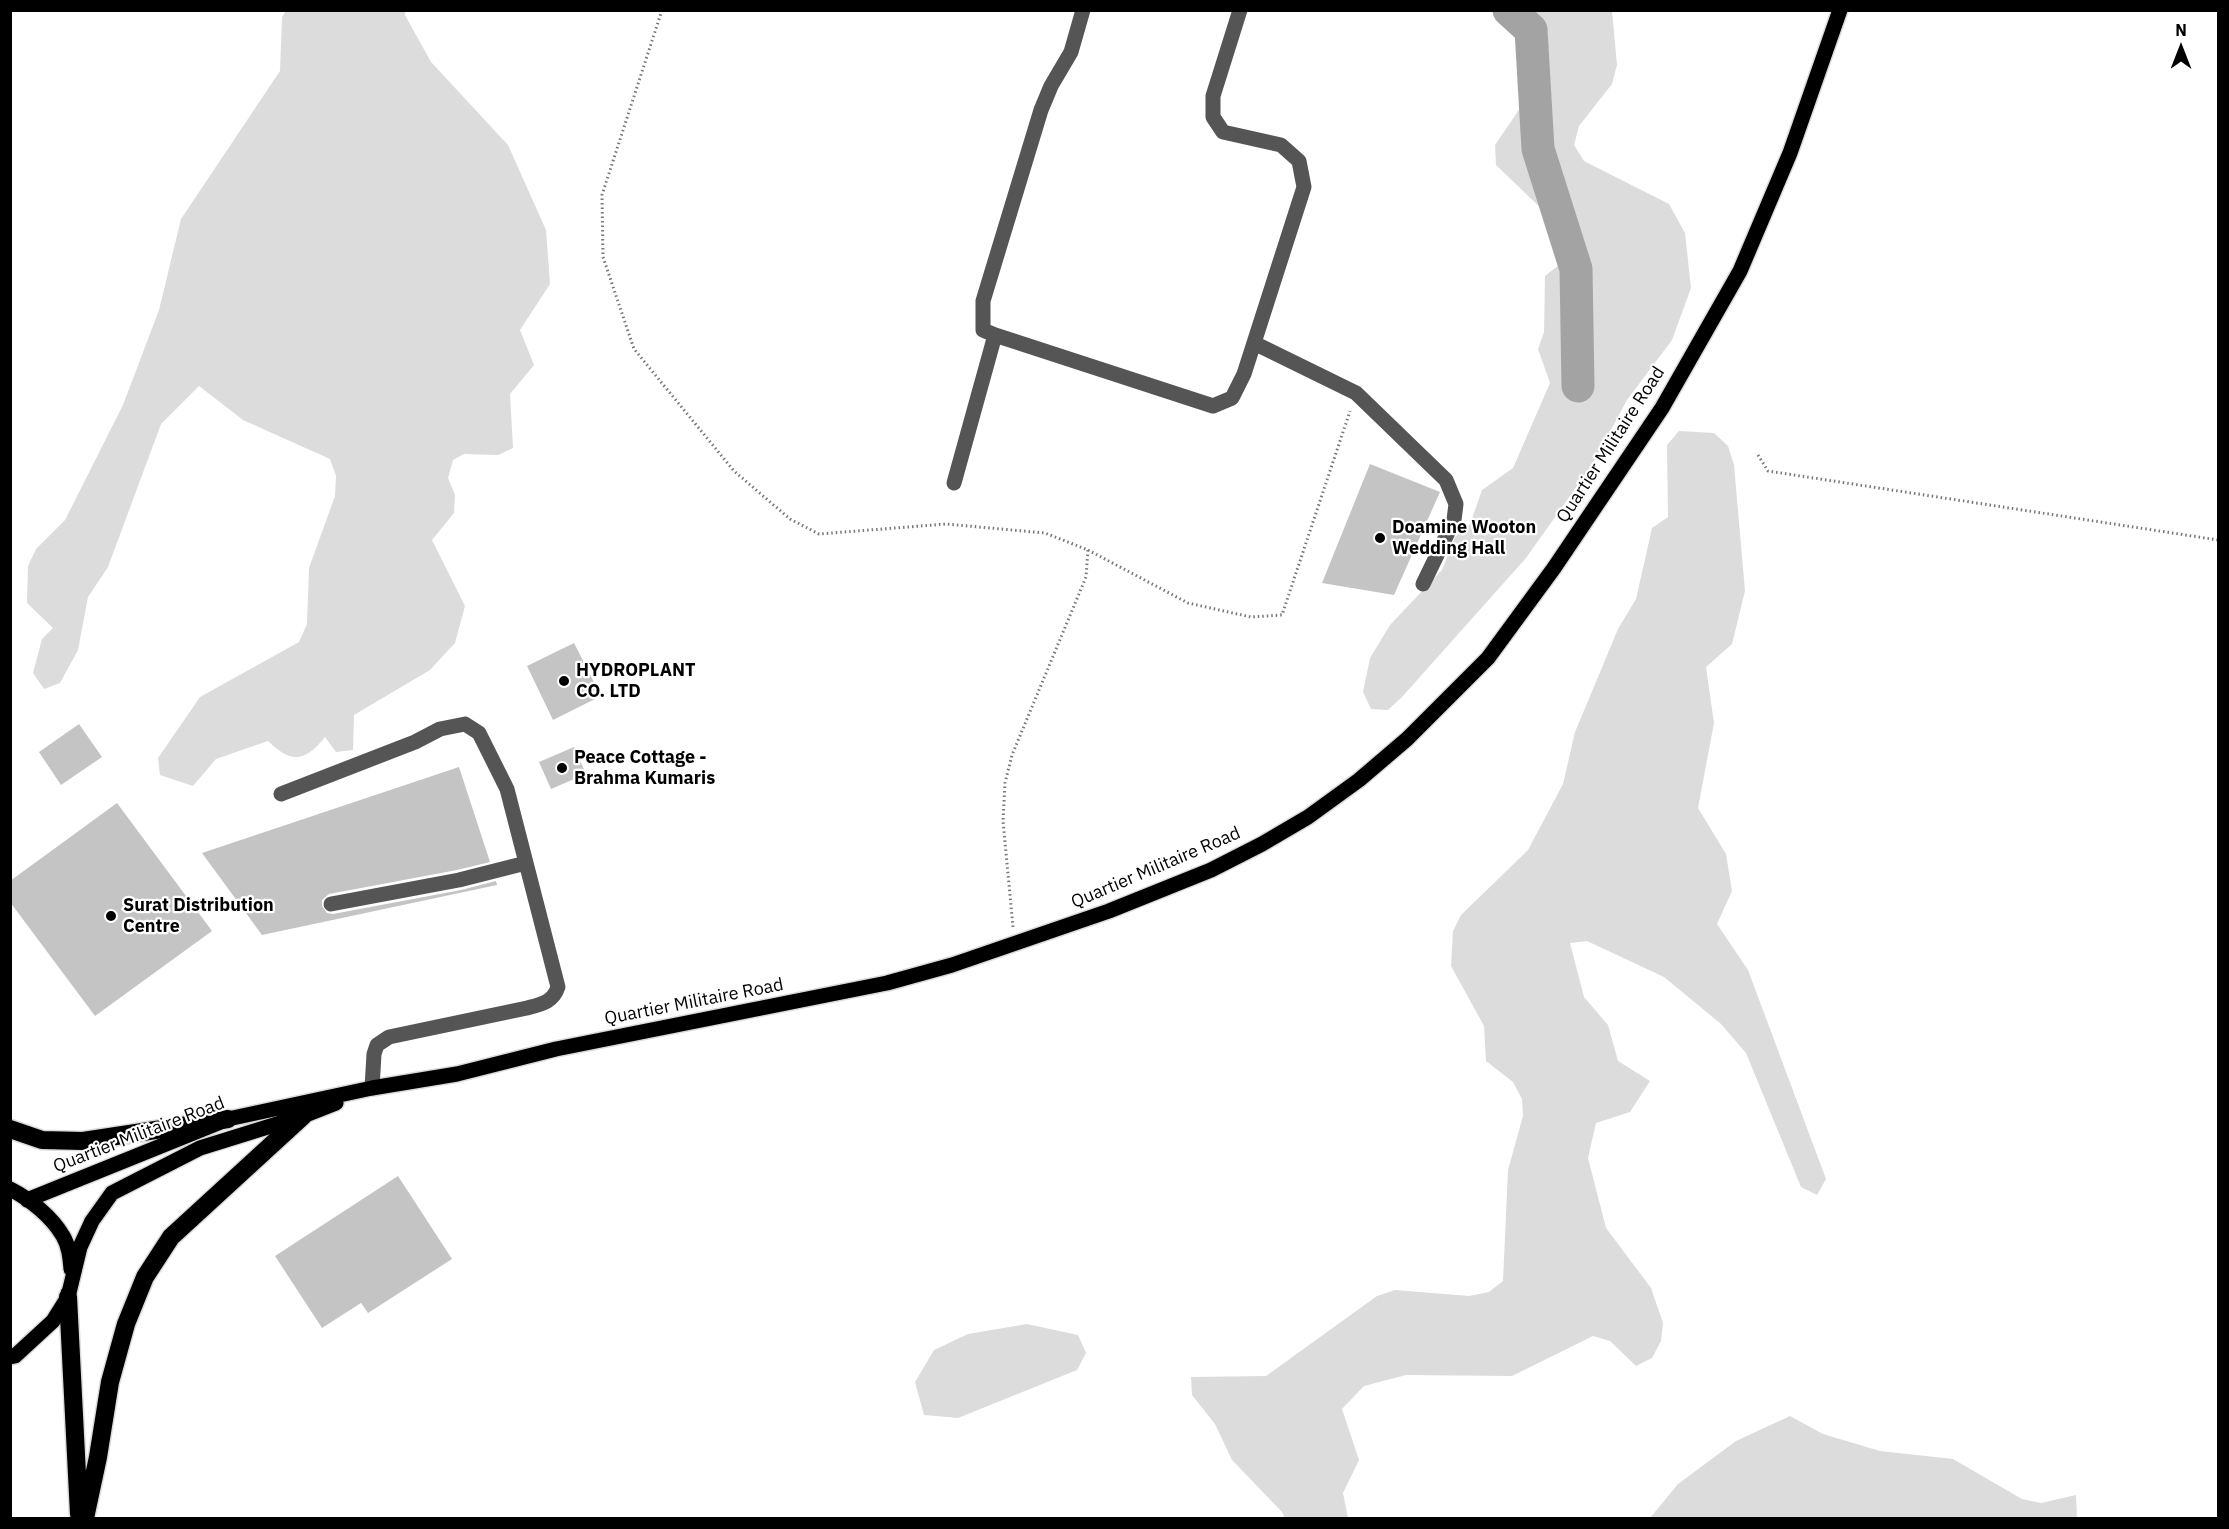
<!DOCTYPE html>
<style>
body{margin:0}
#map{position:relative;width:2229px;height:1529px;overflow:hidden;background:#fff;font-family:"IBM Plex Sans",sans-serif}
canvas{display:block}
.frame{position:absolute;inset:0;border:12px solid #000;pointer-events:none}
.north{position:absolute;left:2151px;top:18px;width:60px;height:60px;-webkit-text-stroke:4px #fff;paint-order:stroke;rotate:0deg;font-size:16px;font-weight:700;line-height:24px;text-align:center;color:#000}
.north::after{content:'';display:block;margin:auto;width:21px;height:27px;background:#000;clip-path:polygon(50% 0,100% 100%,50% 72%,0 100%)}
</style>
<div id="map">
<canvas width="2229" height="1529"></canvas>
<div class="frame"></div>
<div class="north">N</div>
</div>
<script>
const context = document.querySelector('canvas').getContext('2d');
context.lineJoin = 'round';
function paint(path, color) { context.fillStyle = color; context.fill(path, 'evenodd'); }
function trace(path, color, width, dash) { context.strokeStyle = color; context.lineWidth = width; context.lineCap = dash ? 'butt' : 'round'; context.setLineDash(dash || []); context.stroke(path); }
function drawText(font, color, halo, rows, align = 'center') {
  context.font = font + ' "IBM Plex Sans",sans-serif'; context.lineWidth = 4.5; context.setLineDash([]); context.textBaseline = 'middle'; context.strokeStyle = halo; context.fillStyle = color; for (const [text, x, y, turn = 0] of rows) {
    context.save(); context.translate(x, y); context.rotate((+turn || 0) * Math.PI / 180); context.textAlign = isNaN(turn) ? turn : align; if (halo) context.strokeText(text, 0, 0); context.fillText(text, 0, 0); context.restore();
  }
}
paint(new Path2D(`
 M 286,11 L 405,11 L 405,15 L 431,62 L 508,145 L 546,230 L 550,284 L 520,330 L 534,365 L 510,394 L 513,448 L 498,455 L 464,454 L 453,460 L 448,478 L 455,495 L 454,513 L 432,540 L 465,606 L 455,643 L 430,670 L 354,715 L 353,750 L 336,752 L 325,737 C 305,762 291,764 268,741 L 216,759 L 193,786 L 160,775 L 158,758 L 200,697 L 299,642 L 307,624 L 309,568 L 335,496 L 336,476 L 330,459 L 243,420 L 199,386 L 161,424 L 108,567 L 88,597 L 78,650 L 60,683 L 44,689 L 33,673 L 42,639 L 53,628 L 27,603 L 28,566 L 36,549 L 65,520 L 123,405 L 159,310 L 181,219 L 280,71 L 282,17 Z
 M 1498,11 L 1612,11 L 1617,65 L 1612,84 L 1579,126 L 1574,145 L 1584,161 L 1669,204 L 1685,233 L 1691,288 L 1672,340 L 1627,400 L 1592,465 L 1526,558 L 1402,697 L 1388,710 L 1371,709 L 1363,692 L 1370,658 L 1390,625 L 1442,570 L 1455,537 L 1470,524 L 1482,490 L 1513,468 L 1550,383 L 1538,349 L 1544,332 L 1545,276 L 1559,265 L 1564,248 L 1548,215 L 1496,165 L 1495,145 L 1527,98 L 1520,44 Z
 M 1679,431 L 1714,433 L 1728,446 L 1734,465 L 1745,591 L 1732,644 L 1706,667 L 1714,723 L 1698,808 L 1726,854 L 1732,891 L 1717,924 L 1748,970 L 1826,1179 L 1817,1195 L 1801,1187 L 1746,1053 L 1721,1024 L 1664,977 L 1587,941 L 1570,943 L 1584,997 L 1608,1025 L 1618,1061 L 1650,1081 L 1630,1112 L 1596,1123 L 1588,1158 L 1606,1228 L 1651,1288 L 1663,1323 L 1661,1341 L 1652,1358 L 1636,1366 L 1610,1341 L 1593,1336 L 1512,1376 L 1406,1375 L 1364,1386 L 1342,1409 L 1359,1460 L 1343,1493 L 1348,1518 L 1285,1518 L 1282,1512 L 1232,1460 L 1215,1424 L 1192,1395 L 1191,1377 L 1266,1376 L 1377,1296 L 1395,1290 L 1469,1296 L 1489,1292 L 1503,1281 L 1508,1170 L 1523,1116 L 1522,1099 L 1513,1082 L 1486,1061 L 1484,1026 L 1451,966 L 1453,931 L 1461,915 L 1528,850 L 1563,784 L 1575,732 L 1618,629 L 1636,599 L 1652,528 L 1668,517 L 1667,445 Z
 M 1027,1324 L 1078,1335 L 1086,1353 L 1077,1370 L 958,1418 L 924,1415 L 915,1382 L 934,1350 L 968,1334 Z
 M 1790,1416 L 1823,1434 L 1880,1451 L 1953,1459 L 2022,1499 L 2041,1503 L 2076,1495 L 2077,1518 L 1650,1518 L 1678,1484 L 1736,1441 Z`), '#dcdcdc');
trace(new Path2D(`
 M 1509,10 L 1531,30 L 1538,149 L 1576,269 L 1578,386`), '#a3a3a3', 33);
paint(new Path2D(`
 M 1370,464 L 1440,492 L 1394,595 L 1322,583 Z
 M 574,643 L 601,696 L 553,720 L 527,666 Z
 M 79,724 L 102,757 L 61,785 L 39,752 Z
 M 574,747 L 586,774 L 551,789 L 539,762 Z
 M 459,767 L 490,862 L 457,870 L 329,894 L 322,900 L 322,906 L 327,913 L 333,914 L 461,890 L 496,881 L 497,885 L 262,935 L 202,853 Z
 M 117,803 L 212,931 L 95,1016 L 10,902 L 10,881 Z
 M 398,1176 L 452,1259 L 368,1313 L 361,1303 L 322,1328 L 275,1256 Z`), '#c4c4c4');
const major = new Path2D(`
 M 10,1189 C 30,1199 52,1217 63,1236 C 69,1246 70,1258 71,1269
 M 27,1200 L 228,1119 L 372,1088 L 457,1074 L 556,1049 L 887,983 L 952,965 L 1109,911 L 1211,870 L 1262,844 L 1308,817 L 1359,780 L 1407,739 L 1488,658 L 1554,568 L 1662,408 L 1740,271 L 1790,153 L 1840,10
 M 68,1297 L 80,1247 L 92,1221 L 112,1193 L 200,1148 L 303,1116 L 336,1103
 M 10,1357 L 15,1356 L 53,1321 L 68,1297 L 68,1293`);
const highway = new Path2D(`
 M 10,1129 L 42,1140 L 83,1141 L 228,1119
 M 68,1297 L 79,1514
 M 85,1518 L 98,1457 L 110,1382 L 126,1324 L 145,1277 L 171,1237 L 303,1116`);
trace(major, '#dbdbdb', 18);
trace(highway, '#dbdbdb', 21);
trace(new Path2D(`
 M 662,10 L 602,195 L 603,257 L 634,349 L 734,471 L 790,519 L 819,534 L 946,524 L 1045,533 L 1088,550 L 1086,577 L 1012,755 L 1005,783 L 1003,821 L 1013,927
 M 1758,455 L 1768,471 L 2218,540
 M 1088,550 L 1188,603 L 1251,617 L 1282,615 L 1350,411`), '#777', 3, [1.5, 3]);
trace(new Path2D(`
 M 995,335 L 1213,406 L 1232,398 L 1244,374 L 1304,187 L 1299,161 L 1281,145 L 1223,132 L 1213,117 L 1213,96 L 1240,10
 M 1254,343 L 1356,393 L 1446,480 L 1456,504 L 1454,520 L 1423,584
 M 954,483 L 995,335 L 983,330 L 983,301 L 1041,110 L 1051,86 L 1071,52 L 1083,10
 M 281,794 L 415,742 L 440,729 L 465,724 L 479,733 L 507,789 L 558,987 C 553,1002 542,1004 527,1008 L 389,1037 L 377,1045 L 374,1054 L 372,1088
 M 331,904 L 459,880 L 526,863`), '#555', 15);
trace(major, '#000', 15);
trace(highway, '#000', 18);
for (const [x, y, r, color] of [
 [1380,538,6,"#000"],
 [564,681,6,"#000"],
 [562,768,6,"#000"],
 [111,916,6,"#000"]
]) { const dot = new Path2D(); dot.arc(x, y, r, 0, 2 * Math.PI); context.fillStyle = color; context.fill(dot); trace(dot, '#fff', 2); }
drawText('18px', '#000', '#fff', [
 ["Quartier Militaire Road",1611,445,-57],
 ["Quartier Militaire Road",1156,868,-23],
 ["Quartier Militaire Road",694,1002,-11],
 ["Quartier Militaire Road",139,1135,-21]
]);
drawText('bold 18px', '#000', '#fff', [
 ["Doamine Wooton",1392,528],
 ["Wedding Hall",1392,549],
 ["HYDROPLANT",576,671],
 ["CO. LTD",576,692],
 ["Peace Cottage -",574,758],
 ["Brahma Kumaris",574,779],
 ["Surat Distribution",123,906],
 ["Centre",123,927]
], 'left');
</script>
